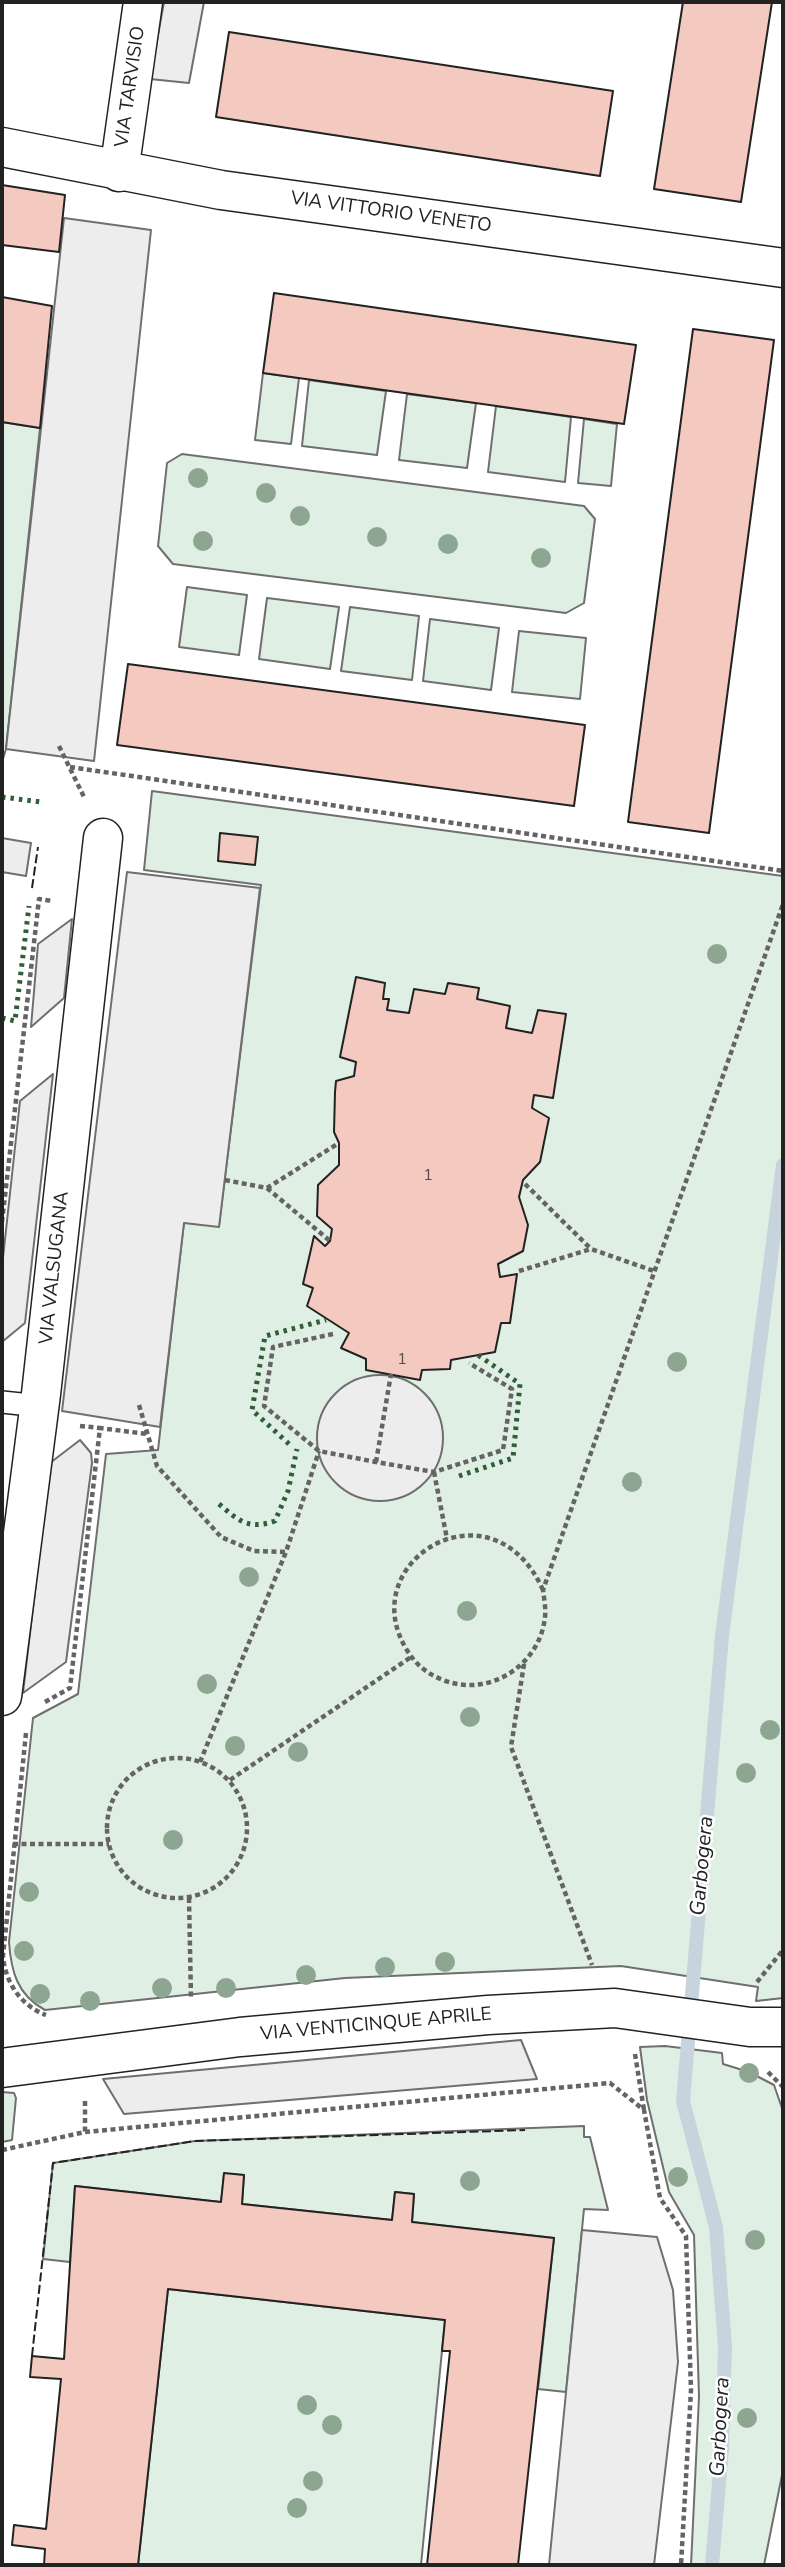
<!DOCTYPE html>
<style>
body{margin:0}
#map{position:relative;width:785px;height:2567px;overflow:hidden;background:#fff;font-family:"Nunito Sans",sans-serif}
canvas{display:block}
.frame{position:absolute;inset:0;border:4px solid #222;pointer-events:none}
</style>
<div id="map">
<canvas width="785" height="2567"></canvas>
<div class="frame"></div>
</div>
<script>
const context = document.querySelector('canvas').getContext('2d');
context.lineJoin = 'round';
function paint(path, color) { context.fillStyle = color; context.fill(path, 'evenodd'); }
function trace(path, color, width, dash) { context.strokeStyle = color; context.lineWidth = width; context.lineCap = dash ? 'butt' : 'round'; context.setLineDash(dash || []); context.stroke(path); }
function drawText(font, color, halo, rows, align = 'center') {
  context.font = font + ' "Nunito Sans",sans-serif'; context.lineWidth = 5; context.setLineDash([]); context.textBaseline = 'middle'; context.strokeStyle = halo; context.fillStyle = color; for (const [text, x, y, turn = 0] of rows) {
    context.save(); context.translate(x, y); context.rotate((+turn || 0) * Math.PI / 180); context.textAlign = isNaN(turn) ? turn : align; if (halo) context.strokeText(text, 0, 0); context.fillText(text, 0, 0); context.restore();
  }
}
const green = new Path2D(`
 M 263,373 L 299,378 L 291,444 L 255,440 Z
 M 309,380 L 386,391 L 377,455 L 302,446 Z
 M 407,394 L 476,403 L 467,468 L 399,460 Z
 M 496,406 L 571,417 L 565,482 L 488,472 Z
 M 584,419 L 617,424 L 611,486 L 578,483 Z
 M 2,422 L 40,428 L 6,749 L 2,762 Z
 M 182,454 L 584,506 L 595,519 L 584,603 L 566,613 L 173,564 L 158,546 L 167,463 Z
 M 187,587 L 247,595 L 239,655 L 179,647 Z
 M 267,598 L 339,607 L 330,669 L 259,659 Z
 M 350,607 L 419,616 L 412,680 L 341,671 Z
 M 430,619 L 499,628 L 491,690 L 423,681 Z
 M 519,631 L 586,638 L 580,699 L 512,692 Z
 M 152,791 L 783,876 L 783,1998 L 756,2001 L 758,1987 L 621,1966 L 345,1978 L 45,2010 C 17,1995 11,1971 9,1942 L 33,1718 L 78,1694 L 106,1454 L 158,1450 L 184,1222 L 219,1226 L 261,885 L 144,870 Z
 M 665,2046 L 722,2053 L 723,2064 L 749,2072 L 774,2085 L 783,2111 L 783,2470 L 764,2565 L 691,2565 L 699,2397 L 694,2235 L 669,2192 L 647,2100 L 640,2047 Z
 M 2,2092 L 14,2093 L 16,2098 L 12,2140 L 2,2142 Z
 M 584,2126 L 584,2137 L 590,2137 L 608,2210 L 584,2209 L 566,2392 L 538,2389 L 554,2238 L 412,2222 L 414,2194 L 395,2192 L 392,2220 L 242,2204 L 244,2175 L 224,2174 L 221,2202 L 75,2186 L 70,2262 L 43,2259 L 53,2163 L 195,2141 Z
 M 168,2289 L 445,2320 L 421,2565 L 138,2565 Z`);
paint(green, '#e0efe3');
trace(green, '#6f6f6f', 2);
const parking = new Path2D(`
 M 164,2 L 204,2 L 189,83 L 150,79 Z
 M 64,218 L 151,230 L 94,761 L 6,749 Z
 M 2,838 L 31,843 L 26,876 L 2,872 Z
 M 127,872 L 260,888 L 219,1227 L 184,1223 L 160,1427 L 62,1411 Z
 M 72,919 L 64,998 L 31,1027 L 38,944 Z
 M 53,1074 L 25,1323 L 2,1342 L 2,1267 L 20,1101 Z
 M317 1438a63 63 0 1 1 126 0a63 63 0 1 1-126 0Z
 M 80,1440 L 91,1453 L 92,1463 L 66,1662 L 23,1693 L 50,1463 Z
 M 521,2040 L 537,2079 L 124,2114 L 103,2079 Z
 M 582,2230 L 657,2237 L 673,2290 L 678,2362 L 654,2565 L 549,2565 Z`);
paint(parking, '#ededed');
trace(parking, '#6f6f6f', 2);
trace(new Path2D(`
 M 712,2565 L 722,2448 L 725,2347 L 716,2227 L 683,2101 L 722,1636 L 783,1165`), '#c7d3dd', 14);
const building = new Path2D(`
 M 683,2 L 772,2 L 741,202 L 654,189 Z
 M 229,32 L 613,91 L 600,176 L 216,117 Z
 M 2,185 L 65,195 L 59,252 L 2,245 Z
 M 274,293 L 636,345 L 624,424 L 263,373 Z
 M 2,297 L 52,306 L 40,428 L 2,422 Z
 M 693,329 L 774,340 L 709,833 L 628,822 Z
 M 128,664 L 585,725 L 574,806 L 117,745 Z
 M 220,833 L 258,837 L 255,865 L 218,861 Z
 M 356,977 L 385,983 L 383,999 L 389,999 L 387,1010 L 409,1013 L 414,989 L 445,994 L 448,983 L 479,988 L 477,999 L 510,1006 L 506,1028 L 532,1033 L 538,1010 L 566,1014 L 553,1098 L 534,1095 L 532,1108 L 549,1118 L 540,1162 L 523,1180 L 519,1197 L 528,1225 L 523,1251 L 498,1264 L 500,1277 L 517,1274 L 510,1323 L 501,1323 L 495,1352 L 451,1360 L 450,1369 L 422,1370 L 420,1380 L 366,1370 L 366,1359 L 341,1348 L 349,1333 L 307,1306 L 313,1288 L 303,1284 L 314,1236 L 325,1246 L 330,1241 L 332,1229 L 317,1216 L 318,1185 L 339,1165 L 339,1143 L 334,1132 L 335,1092 L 336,1081 L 354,1076 L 356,1062 L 340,1057 Z
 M 224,2173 L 244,2175 L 242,2204 L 392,2220 L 395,2192 L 414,2194 L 412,2222 L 554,2238 L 518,2565 L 427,2565 L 450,2351 L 442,2351 L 445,2320 L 168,2289 L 138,2565 L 44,2565 L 45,2549 L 12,2545 L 14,2525 L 46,2529 L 61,2379 L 30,2377 L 32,2356 L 64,2359 L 75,2186 L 221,2202 Z`);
paint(building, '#f3c9c0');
trace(building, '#222', 2);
const lane = new Path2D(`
 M 2,1402 L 40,1406`);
const street = new Path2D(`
 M 2,147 L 221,190 L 783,268
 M 119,172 L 143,2
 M 2,1696 L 41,1394 L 103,838
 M 2,2068 L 240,2037 L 488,2015 L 615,2008 L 750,2027 L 783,2027`);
trace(lane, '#222', 24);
trace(street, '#222', 41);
trace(new Path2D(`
 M 59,746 L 85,799
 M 70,767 L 783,871
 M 225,1180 L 267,1188 L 339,1143
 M 525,1184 L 591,1249
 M 267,1188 L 330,1241
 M 2,1222 L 39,899 L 53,901
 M 519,1271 L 591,1249 L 654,1271
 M 333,1334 L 273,1347 L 264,1406 L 319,1451 L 376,1462 L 434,1472 L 503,1450 L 512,1389 L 469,1363
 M 139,1405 L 157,1466 L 221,1537 L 254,1551 L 286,1552
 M 80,1426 L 100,1428
 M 376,1462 L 391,1374
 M 434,1472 L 447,1539
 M 543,1590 C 493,1479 357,1558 404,1645 C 413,1662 425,1673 443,1680 C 488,1698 540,1666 545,1617 C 546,1608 544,1598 543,1590 L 783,904
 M 524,1664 L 511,1747 L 592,1965
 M 45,1702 L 70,1688 L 100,1428 L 147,1434
 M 26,1733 L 3,1956 C 5,1982 21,2006 46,2015
 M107 1828a70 70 0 1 1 140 0a70 70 0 1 1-140 0Z
 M 200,1762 L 286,1552 L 319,1451
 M 230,1780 L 411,1657
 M 13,1844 L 109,1844
 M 189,1898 L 191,1998
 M 757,1982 L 783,1950
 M 635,2054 L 644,2110
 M 768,2072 L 783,2087
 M 85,2101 L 85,2132
 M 2,2150 L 85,2132 L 610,2083 L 644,2110 L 660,2198 L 686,2236 L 691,2390 L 681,2565`), '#646464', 4.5, [5, 3.5]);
trace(lane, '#fff', 21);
trace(street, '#fff', 38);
trace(new Path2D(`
 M 2,797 L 41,802
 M 2,1018 L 15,1021 L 29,906
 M 289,1444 L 252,1410 L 265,1336 L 326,1320
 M 459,1476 L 513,1458 L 520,1384 L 478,1355
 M 219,1504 C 239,1521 248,1530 275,1521 L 288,1491 L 297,1449`), '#2f5e38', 5, [3.5, 5]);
trace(new Path2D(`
 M 32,888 L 38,847
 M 32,2356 L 53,2163 L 195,2141 L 525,2130`), '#222', 2, [9, 3.5]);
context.fillStyle = '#8da692';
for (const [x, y] of [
 [198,478],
 [266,493],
 [300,516],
 [377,537],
 [203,541],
 [448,544],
 [541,558],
 [717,954],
 [677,1362],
 [632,1482],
 [249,1577],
 [467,1611],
 [207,1684],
 [470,1717],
 [770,1730],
 [235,1746],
 [298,1752],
 [746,1773],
 [173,1840],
 [29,1892],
 [24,1951],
 [445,1962],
 [385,1967],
 [306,1975],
 [162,1988],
 [226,1988],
 [40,1994],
 [90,2001],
 [749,2073],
 [678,2177],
 [470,2181],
 [755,2240],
 [307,2405],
 [747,2418],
 [332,2425],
 [313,2481],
 [297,2508]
]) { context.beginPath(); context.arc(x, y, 10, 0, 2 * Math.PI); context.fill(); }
drawText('16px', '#564c4a', null, [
 ["1",428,1176],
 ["1",402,1360]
]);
drawText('19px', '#222', '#fff', [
 ["VIA TARVISIO",131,87,-82],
 ["VIA VITTORIO VENETO",391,213,8],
 ["VIA VALSUGANA",55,1268,-84],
 ["VIA VENTICINQUE APRILE",376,2025,-5]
]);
drawText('italic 21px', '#222', '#fff', [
 ["Garbogera",703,1866,-85],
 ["Garbogera",721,2427,-87]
]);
</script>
